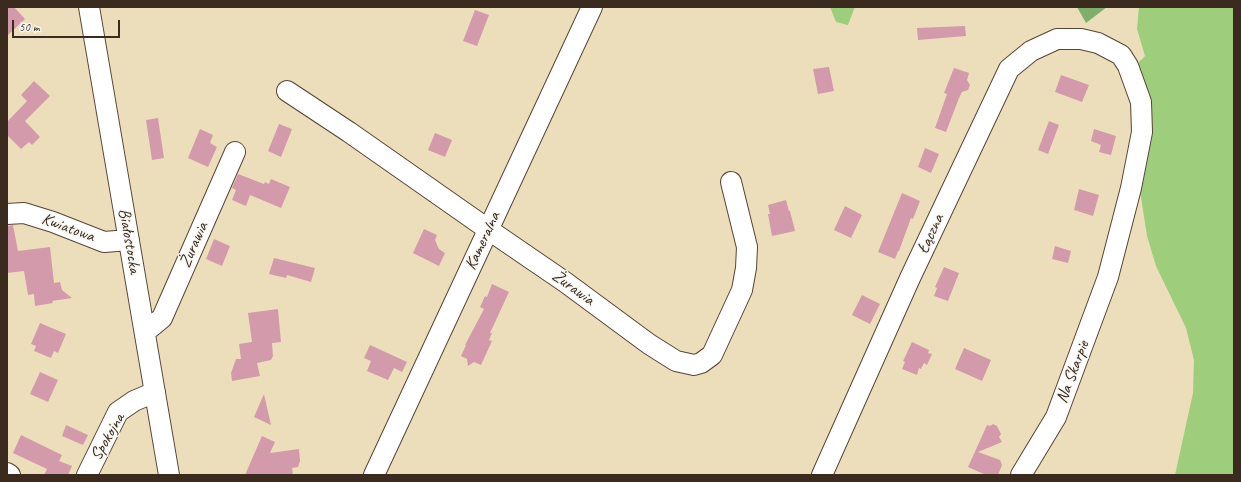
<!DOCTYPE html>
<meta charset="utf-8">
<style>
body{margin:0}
#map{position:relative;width:1241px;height:482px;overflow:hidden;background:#eddebb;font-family:Caveat,sans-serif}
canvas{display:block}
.frame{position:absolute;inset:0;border:8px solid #3b2a1e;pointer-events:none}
.scale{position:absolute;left:12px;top:20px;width:108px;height:18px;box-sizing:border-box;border:2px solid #3b2a1e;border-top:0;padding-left:5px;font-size:12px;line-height:14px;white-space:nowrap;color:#3b2a1e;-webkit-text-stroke:3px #f6f6f2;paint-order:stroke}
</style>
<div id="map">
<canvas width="1241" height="482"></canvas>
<div class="frame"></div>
<div class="scale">50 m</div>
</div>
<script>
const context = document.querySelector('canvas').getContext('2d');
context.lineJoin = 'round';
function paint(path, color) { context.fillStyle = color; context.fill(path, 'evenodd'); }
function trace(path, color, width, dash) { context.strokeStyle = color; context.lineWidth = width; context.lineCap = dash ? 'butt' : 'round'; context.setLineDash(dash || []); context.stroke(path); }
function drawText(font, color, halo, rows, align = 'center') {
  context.font = font + ' Caveat,sans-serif'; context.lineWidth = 3; context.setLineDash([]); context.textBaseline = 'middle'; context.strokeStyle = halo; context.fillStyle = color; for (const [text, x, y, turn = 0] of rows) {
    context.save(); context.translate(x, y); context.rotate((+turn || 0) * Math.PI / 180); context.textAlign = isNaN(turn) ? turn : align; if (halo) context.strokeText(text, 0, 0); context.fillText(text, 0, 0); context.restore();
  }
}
paint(new Path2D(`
 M 830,7 L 855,7 L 848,25 L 836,22 Z
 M 1139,7 L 1234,7 L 1234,475 L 1175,475 L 1193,393 L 1194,360 L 1186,328 L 1156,266 L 1147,236 L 1139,184 L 1132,69 L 1145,56 L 1137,29 Z`), '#9ecd7c');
paint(new Path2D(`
 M 1077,7 L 1107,7 L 1086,23 Z`), '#7eb06c');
paint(new Path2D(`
 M 7,7 L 14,7 L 25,19 L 7,36 Z
 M 475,10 L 489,15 L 477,46 L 463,41 Z
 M 965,26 L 966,36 L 918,40 L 917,28 Z
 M 829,67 L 834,91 L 818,94 L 813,69 Z
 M 954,68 L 969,73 L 967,80 L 970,85 L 968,90 L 962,92 L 959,98 L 946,132 L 935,128 L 947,94 L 944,93 Z
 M 1061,75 L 1089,85 L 1082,102 L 1055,92 Z
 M 34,81 L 50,96 L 25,121 L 40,137 L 32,145 L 29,142 L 21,149 L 7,135 L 7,122 L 27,101 L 21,95 Z
 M 158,118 L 164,158 L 152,160 L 146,120 Z
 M 1049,121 L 1059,125 L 1048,154 L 1038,150 Z
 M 279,124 L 292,129 L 281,157 L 268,151 Z
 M 200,129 L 213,135 L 210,143 L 217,147 L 208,167 L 188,158 Z
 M 1094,129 L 1116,136 L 1111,155 L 1099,152 L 1101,145 L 1091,141 Z
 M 435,133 L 452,140 L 445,157 L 428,150 Z
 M 925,148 L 939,154 L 931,173 L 918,167 Z
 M 238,174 L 264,184 L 265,182 L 269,184 L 271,179 L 290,187 L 281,208 L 250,195 L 246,206 L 232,200 L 236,190 L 232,188 Z
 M 1079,189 L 1099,195 L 1093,216 L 1074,210 Z
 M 902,193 L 920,201 L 913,219 L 911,218 L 899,251 L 898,251 L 895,259 L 878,252 Z
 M 786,200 L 789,211 L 790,211 L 795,231 L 772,236 L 768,214 L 770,214 L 768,205 Z
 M 845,206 L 862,215 L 851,238 L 834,230 Z
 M 13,225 L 18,251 L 50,247 L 54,283 L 60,282 L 62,290 L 72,298 L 52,301 L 53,303 L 35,306 L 34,294 L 28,295 L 24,271 L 7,273 L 7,226 Z
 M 424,229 L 437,235 L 435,240 L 439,249 L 445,253 L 439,266 L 413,253 Z
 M 214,239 L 230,246 L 222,266 L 206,259 Z
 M 1055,246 L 1071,251 L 1068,263 L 1052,259 Z
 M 274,258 L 315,268 L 311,282 L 287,275 L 286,278 L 269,274 Z
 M 944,267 L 959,273 L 948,301 L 934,296 L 937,288 L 935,287 Z
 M 492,284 L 509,292 L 490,333 L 492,333 L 489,340 L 492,341 L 481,365 L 474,362 L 468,366 L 467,359 L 461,356 L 466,345 L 465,345 L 484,309 L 480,307 L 485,296 L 487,297 Z
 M 862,295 L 880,304 L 870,324 L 852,315 Z
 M 278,309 L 281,342 L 272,343 L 273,356 L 271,360 L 257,363 L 260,376 L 232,381 L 231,373 L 236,359 L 241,359 L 239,344 L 252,342 L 248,313 Z
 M 40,323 L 66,334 L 58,353 L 54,351 L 51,358 L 34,351 L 36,346 L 31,344 Z
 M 912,342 L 929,350 L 928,353 L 932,354 L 927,365 L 924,363 L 921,369 L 919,368 L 917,375 L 902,369 L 905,362 L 903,361 Z
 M 370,345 L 407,362 L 402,372 L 394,368 L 388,380 L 367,371 L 371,361 L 364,358 Z
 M 964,348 L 991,360 L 982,381 L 955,369 Z
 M 40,372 L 58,380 L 48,402 L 30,394 Z
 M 264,394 L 271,425 L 254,417 Z
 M 993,424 L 997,426 L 1001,434 L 999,437 L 1002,442 L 978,452 L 1000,460 L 1002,465 L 998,475 L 986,475 L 968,467 L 987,425 L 990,426 Z
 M 66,425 L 88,435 L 83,445 L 62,436 Z
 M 21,435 L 62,455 L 59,461 L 72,466 L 68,475 L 44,475 L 47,469 L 13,453 Z
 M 262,436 L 275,442 L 270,453 L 299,449 L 300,461 L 298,467 L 292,468 L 293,475 L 245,475 Z`), '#d39aac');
const minor = new Path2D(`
 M 89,7 L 169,475
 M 287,91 L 349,132 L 489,230 L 565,282 L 649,344 L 676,361 L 694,365 L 701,363 L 712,355 L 742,290 L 746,268 L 747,247 L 731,182
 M 7,214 L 24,213 L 53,222 L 104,242 L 129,240
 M 145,332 L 162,318 L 235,152
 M 7,473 L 10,475
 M 87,475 L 118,412 L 134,401 L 155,392
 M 374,475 L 592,7
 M 822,475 L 910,278 L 1009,69 L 1031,51 L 1057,39 L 1081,39 L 1098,43 L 1121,55 L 1128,66 L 1141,102 L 1142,132 L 1131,188 L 1108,277 L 1056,417 L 1021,475`);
trace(minor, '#564536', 22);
trace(minor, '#fff', 20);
drawText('17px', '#3b2a1e', '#f6f6f2', [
 ["Kwiatowa",68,228,20],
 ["Łączna",931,234,-65],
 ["Białostocka",129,241,80],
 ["Kameralna",483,241,-65],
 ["Żurawia",194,245,-66],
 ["Żurawia",573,288,36],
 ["Na Skarpie",1073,372,-69],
 ["Spokojna",108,437,-60]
]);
</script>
